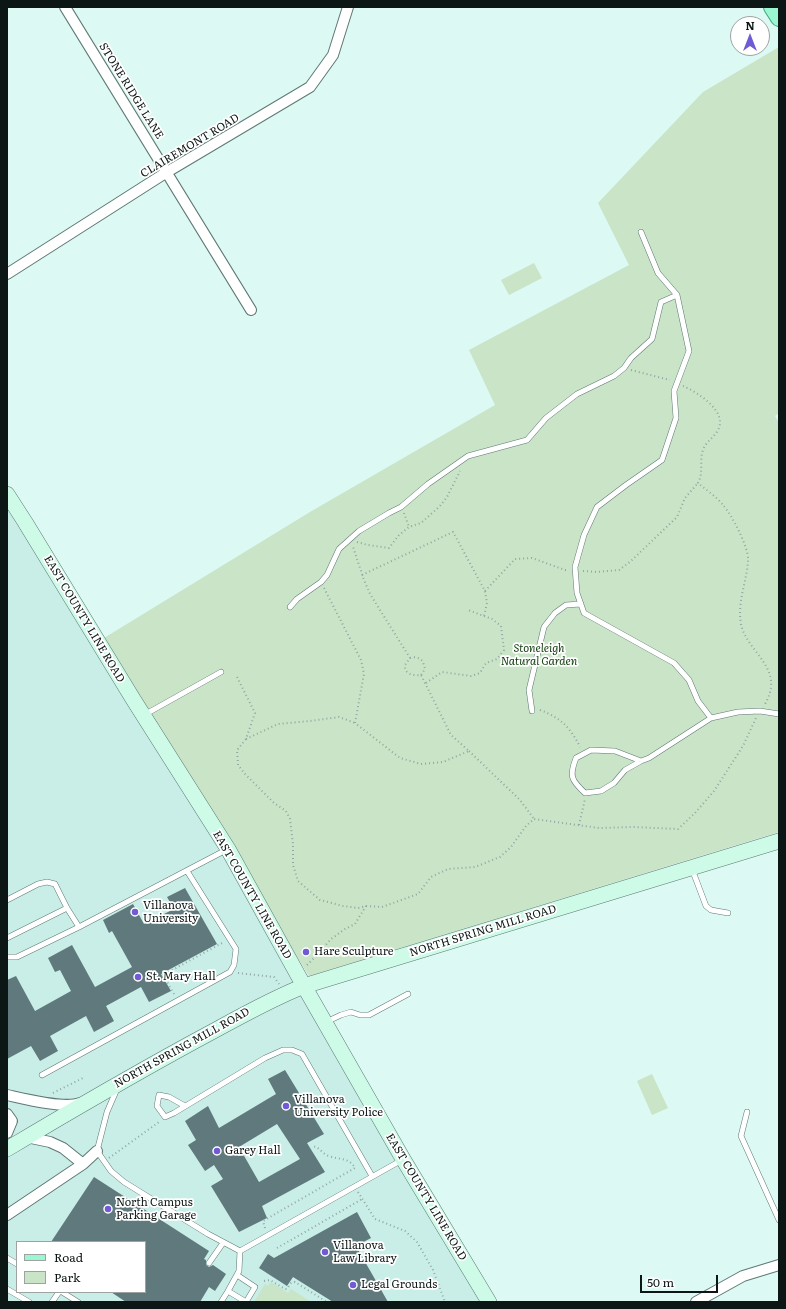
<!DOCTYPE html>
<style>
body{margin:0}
#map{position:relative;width:786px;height:1309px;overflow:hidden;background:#dcf9f3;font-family:Literata,serif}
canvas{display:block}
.frame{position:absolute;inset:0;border:8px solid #0c1614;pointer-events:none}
.legend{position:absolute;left:16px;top:1241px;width:130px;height:52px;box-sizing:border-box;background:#fff;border:1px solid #9ea2a1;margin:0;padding:5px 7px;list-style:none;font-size:12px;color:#0c1614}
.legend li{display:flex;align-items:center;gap:8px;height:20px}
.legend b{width:20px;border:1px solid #9ea2a1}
.north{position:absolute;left:730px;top:16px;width:40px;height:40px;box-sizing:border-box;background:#fff;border:1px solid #9ea2a1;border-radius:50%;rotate:0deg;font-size:11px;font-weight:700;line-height:16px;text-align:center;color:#0c1614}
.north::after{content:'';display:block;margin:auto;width:14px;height:18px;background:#705bd5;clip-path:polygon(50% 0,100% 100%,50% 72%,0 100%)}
.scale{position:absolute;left:640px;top:1275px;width:78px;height:18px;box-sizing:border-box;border:2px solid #0c1614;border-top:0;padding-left:5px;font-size:12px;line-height:14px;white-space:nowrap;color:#0c1614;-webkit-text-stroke:3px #fff;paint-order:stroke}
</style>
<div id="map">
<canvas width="786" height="1309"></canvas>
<div class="frame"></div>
<ul class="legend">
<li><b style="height:5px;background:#9bf7d1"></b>Road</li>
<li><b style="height:11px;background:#c9e4c6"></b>Park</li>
</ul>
<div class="north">N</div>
<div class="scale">50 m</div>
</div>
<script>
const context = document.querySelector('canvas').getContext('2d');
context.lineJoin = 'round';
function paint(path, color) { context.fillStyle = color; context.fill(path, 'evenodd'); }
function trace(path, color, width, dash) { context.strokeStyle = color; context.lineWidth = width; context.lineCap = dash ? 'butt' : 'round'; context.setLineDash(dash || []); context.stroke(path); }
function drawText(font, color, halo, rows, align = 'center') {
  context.font = font + ' Literata,serif'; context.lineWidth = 3.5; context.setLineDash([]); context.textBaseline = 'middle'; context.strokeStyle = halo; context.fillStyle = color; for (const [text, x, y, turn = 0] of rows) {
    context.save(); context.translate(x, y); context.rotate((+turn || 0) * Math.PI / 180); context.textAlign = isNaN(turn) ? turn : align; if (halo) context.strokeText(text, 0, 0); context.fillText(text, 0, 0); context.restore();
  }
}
paint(new Path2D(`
 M 7,500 L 228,849 L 490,1302 L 7,1302 ZM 17,1242 L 145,1242 L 145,1292 L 17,1292 Z`), '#c8eee7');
paint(new Path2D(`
 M 779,47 L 779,413 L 775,416 L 779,423 L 779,832 L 309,976 L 259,896 L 104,638 L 310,512 L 495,405 L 469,350 L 629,265 L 598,203 L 703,92 Z
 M 534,263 L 542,278 L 509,295 L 501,280 Z
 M 652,1074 L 668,1108 L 652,1115 L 637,1081 Z
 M 271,1282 L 288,1293 L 291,1289 L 311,1302 L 254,1302 L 265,1284 L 268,1286 Z`), '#c9e4c6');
paint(new Path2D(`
 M 185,888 L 217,944 L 161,974 L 171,991 L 149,1002 L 141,987 L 106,1006 L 114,1021 L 94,1032 L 86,1016 L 50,1036 L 58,1051 L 40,1061 L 31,1046 L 7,1059 L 7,980 L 16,976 L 35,1011 L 71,991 L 60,970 L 55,972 L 48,958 L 72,945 L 95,987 L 132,967 L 112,931 L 109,933 L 103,920 L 133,904 L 144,924 L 174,909 L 167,897 Z
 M 285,1070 L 324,1134 L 307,1143 L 325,1172 L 262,1206 L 267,1218 L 239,1232 L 211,1186 L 223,1179 L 214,1165 L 205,1171 L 188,1145 L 196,1140 L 185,1121 L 208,1106 L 219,1128 L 276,1094 L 268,1079 ZM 277,1124 L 300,1159 L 259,1182 L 239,1147 Z
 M 94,1177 L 209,1251 L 204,1259 L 206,1260 L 206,1265 L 209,1267 L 213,1265 L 226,1274 L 215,1291 L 209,1287 L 200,1302 L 126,1302 L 111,1292 L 145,1292 L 145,1242 L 51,1242 Z
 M 357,1212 L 371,1238 L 356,1246 L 388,1302 L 333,1302 L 293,1277 L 287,1286 L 259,1268 L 268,1254 L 274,1258 Z`), '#5f797c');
const lane = new Path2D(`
 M 641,232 L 658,273 L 677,295 L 689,351 L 674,391 L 676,418 L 662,460 L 626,485 L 597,507 L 584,535 L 575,567 L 577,593 L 584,613 L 674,663 L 689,680 L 698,701 L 711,718
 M 290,607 L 297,599 L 321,582 L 327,575 L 339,549 L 359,531 L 389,513 L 401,507 L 428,484 L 468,456 L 527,440 L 546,418 L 577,394 L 614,376 L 624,368 L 631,358 L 652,339 L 661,302 L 677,295
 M 532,711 L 529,690 L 544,627 L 555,613 L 566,605 L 581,604
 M 144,715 L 221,672
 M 641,761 L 615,751 L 591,750 L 576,758 C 569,776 571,780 585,793 L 601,791 L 614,783 L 625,770 L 641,761 L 649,758 L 711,718 L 738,712 L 760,711 L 779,714
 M 692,869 L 706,906 L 711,910 L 728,913
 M 7,900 L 38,884 L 47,882 L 55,884 L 67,908 L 79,927
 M 7,938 L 67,908
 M 7,957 L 17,957 L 79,927 L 226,850
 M 326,1022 L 341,1015 L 351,1012 L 360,1015 L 369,1015 L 408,994
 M 42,1075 L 230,972 L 234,965 L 236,949 L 187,871
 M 117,1089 L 107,1112 L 97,1151 L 111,1171 L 124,1182 L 208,1234 L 240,1251 L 402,1160
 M 185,1106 L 169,1097 L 159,1095 L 157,1106 L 165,1117 L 174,1113 L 265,1058 L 283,1050 L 292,1050 L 302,1054 L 372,1176
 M 747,1112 L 741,1136 L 779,1220
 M 7,1258 L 17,1264
 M 209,1263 L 223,1243
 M 237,1275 L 255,1287 L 246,1302 L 228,1291 L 239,1271 L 240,1251
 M 7,1289 L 29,1302
 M 62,1292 L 78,1302
 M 52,1302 L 59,1292
 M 221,1302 L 228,1291`);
const street = new Path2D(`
 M 65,7 L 251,310
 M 7,274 L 167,172 L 310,87 L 333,55 L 348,7
 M 7,1095 C 25,1099 64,1109 80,1103
 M 7,1114 L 12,1121 L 7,1133
 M 26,1137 L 50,1142 L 63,1148 L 83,1164
 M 7,1215 L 83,1164 L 97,1151
 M 696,1302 L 743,1276 L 779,1265`);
const secondary = new Path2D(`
 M 7,494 L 25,522 L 133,699 L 228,849 L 304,986 L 403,1159 L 489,1302
 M 7,1149 C 69,1112 131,1076 195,1041 C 231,1022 266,1001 304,986 L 779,841`);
const primary = new Path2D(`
 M 772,7 L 779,18`);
trace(lane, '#5f7874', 6);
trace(street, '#5f7874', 12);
trace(secondary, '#5f7874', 16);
trace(primary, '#3da47b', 18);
trace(new Path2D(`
 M 631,370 L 670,380
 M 683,386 C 697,392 728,411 718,430 C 714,438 706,441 703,450 C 699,461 704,472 698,483 C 706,490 717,497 723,505 C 732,515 749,548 748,560 C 747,582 737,601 741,624 C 747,653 786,668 765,704
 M 404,513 L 409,527
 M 357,542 L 368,545 L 389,548 L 399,535 L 409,527 L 421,523 L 440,506 L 447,497 L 460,471
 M 583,571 L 597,572 L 619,570 L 631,561 L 677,517 L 685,498 L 698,483
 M 362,575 L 453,532 L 485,591 L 487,603 L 484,616
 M 324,588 L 361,660 L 364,674 L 355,723 L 400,758 L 421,764 L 443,762 L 469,751 L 451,735 L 421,675 C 413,676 404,674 405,665 L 410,658 L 370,594 L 364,580 L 353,547
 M 485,591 L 515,559 L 532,558 L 565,570 L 569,570
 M 410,658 C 416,656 420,658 423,662 L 425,669 L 421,675
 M 237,677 L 255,713 L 246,739 L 237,750 L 238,765 L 245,774 L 274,803 L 286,811 L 290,819 L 293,844 L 293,865 L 298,881 L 320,900 L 343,906 L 358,908 L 366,906 L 382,907 L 418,894 L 431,877 L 448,869 L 475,867 L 500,857 L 511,847 L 526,826 L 534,819 L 599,828 L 634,827 L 678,829 L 695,813 L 714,791 L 743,746 L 756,718
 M 426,683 L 442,672 L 471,676 L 480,673 L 486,663 L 497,659 L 504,650 L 501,626 L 492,619 L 468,610
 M 540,710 C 561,718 570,727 580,747
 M 246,739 L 278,724 L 310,721 L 339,717 L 355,723
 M 469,751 L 520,800 L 534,819
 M 579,825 L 585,799
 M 307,965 L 317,955 L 331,939 L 345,929 L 355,924 L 366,906
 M 238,973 L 274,977 L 279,984
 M 174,994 L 163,975 L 224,942
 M 53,1093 L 83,1078
 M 109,1158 L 159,1122
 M 358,1192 L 375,1219 L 405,1231 L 417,1242 L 433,1270 L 445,1302
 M 265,1228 L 263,1221 L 355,1168 C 349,1157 339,1160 329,1156 C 322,1154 320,1147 312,1146
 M 277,1248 L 362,1199
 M 264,1281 L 270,1280 L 285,1289 L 287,1289 L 291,1283 L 295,1282 L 327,1302`), '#91a7a3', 2, [1, 3]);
trace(lane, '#fff', 5);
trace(street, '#fff', 10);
trace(secondary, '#cdfbe8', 15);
trace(primary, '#9bf7d1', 16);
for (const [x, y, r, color] of [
 [135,912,4,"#705bd5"],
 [306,952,4,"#705bd5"],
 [138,977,4,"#705bd5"],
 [286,1106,4,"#705bd5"],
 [217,1151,4,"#705bd5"],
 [108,1209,4,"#705bd5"],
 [325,1252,4,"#705bd5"],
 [353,1285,4,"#705bd5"]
]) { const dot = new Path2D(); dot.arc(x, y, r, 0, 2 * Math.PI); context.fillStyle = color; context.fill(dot); trace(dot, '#fff', 1.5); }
drawText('11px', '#0c1614', '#fff', [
 ["STONE RIDGE LANE",131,91,58],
 ["CLAIREMONT ROAD",190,146,-31],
 ["EAST COUNTY LINE ROAD",84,619,59],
 ["EAST COUNTY LINE ROAD",252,895,60],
 ["NORTH SPRING MILL ROAD",483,931,-17],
 ["NORTH SPRING MILL ROAD",182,1048,-29],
 ["EAST COUNTY LINE ROAD",426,1197,59]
]);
drawText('italic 11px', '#103c0c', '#fff', [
 ["Stoneleigh",539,649],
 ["Natural Garden",539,662]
]);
drawText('11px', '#0c1614', '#fff', [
 ["Villanova",143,906],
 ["University",143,919],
 ["Hare Sculpture",314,952],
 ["St. Mary Hall",146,977],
 ["Villanova",294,1100],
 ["University Police",294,1113],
 ["Garey Hall",225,1151],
 ["North Campus",116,1203],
 ["Parking Garage",116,1216],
 ["Villanova",333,1246],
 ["Law Library",333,1259],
 ["Legal Grounds",361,1285]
], 'left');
</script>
